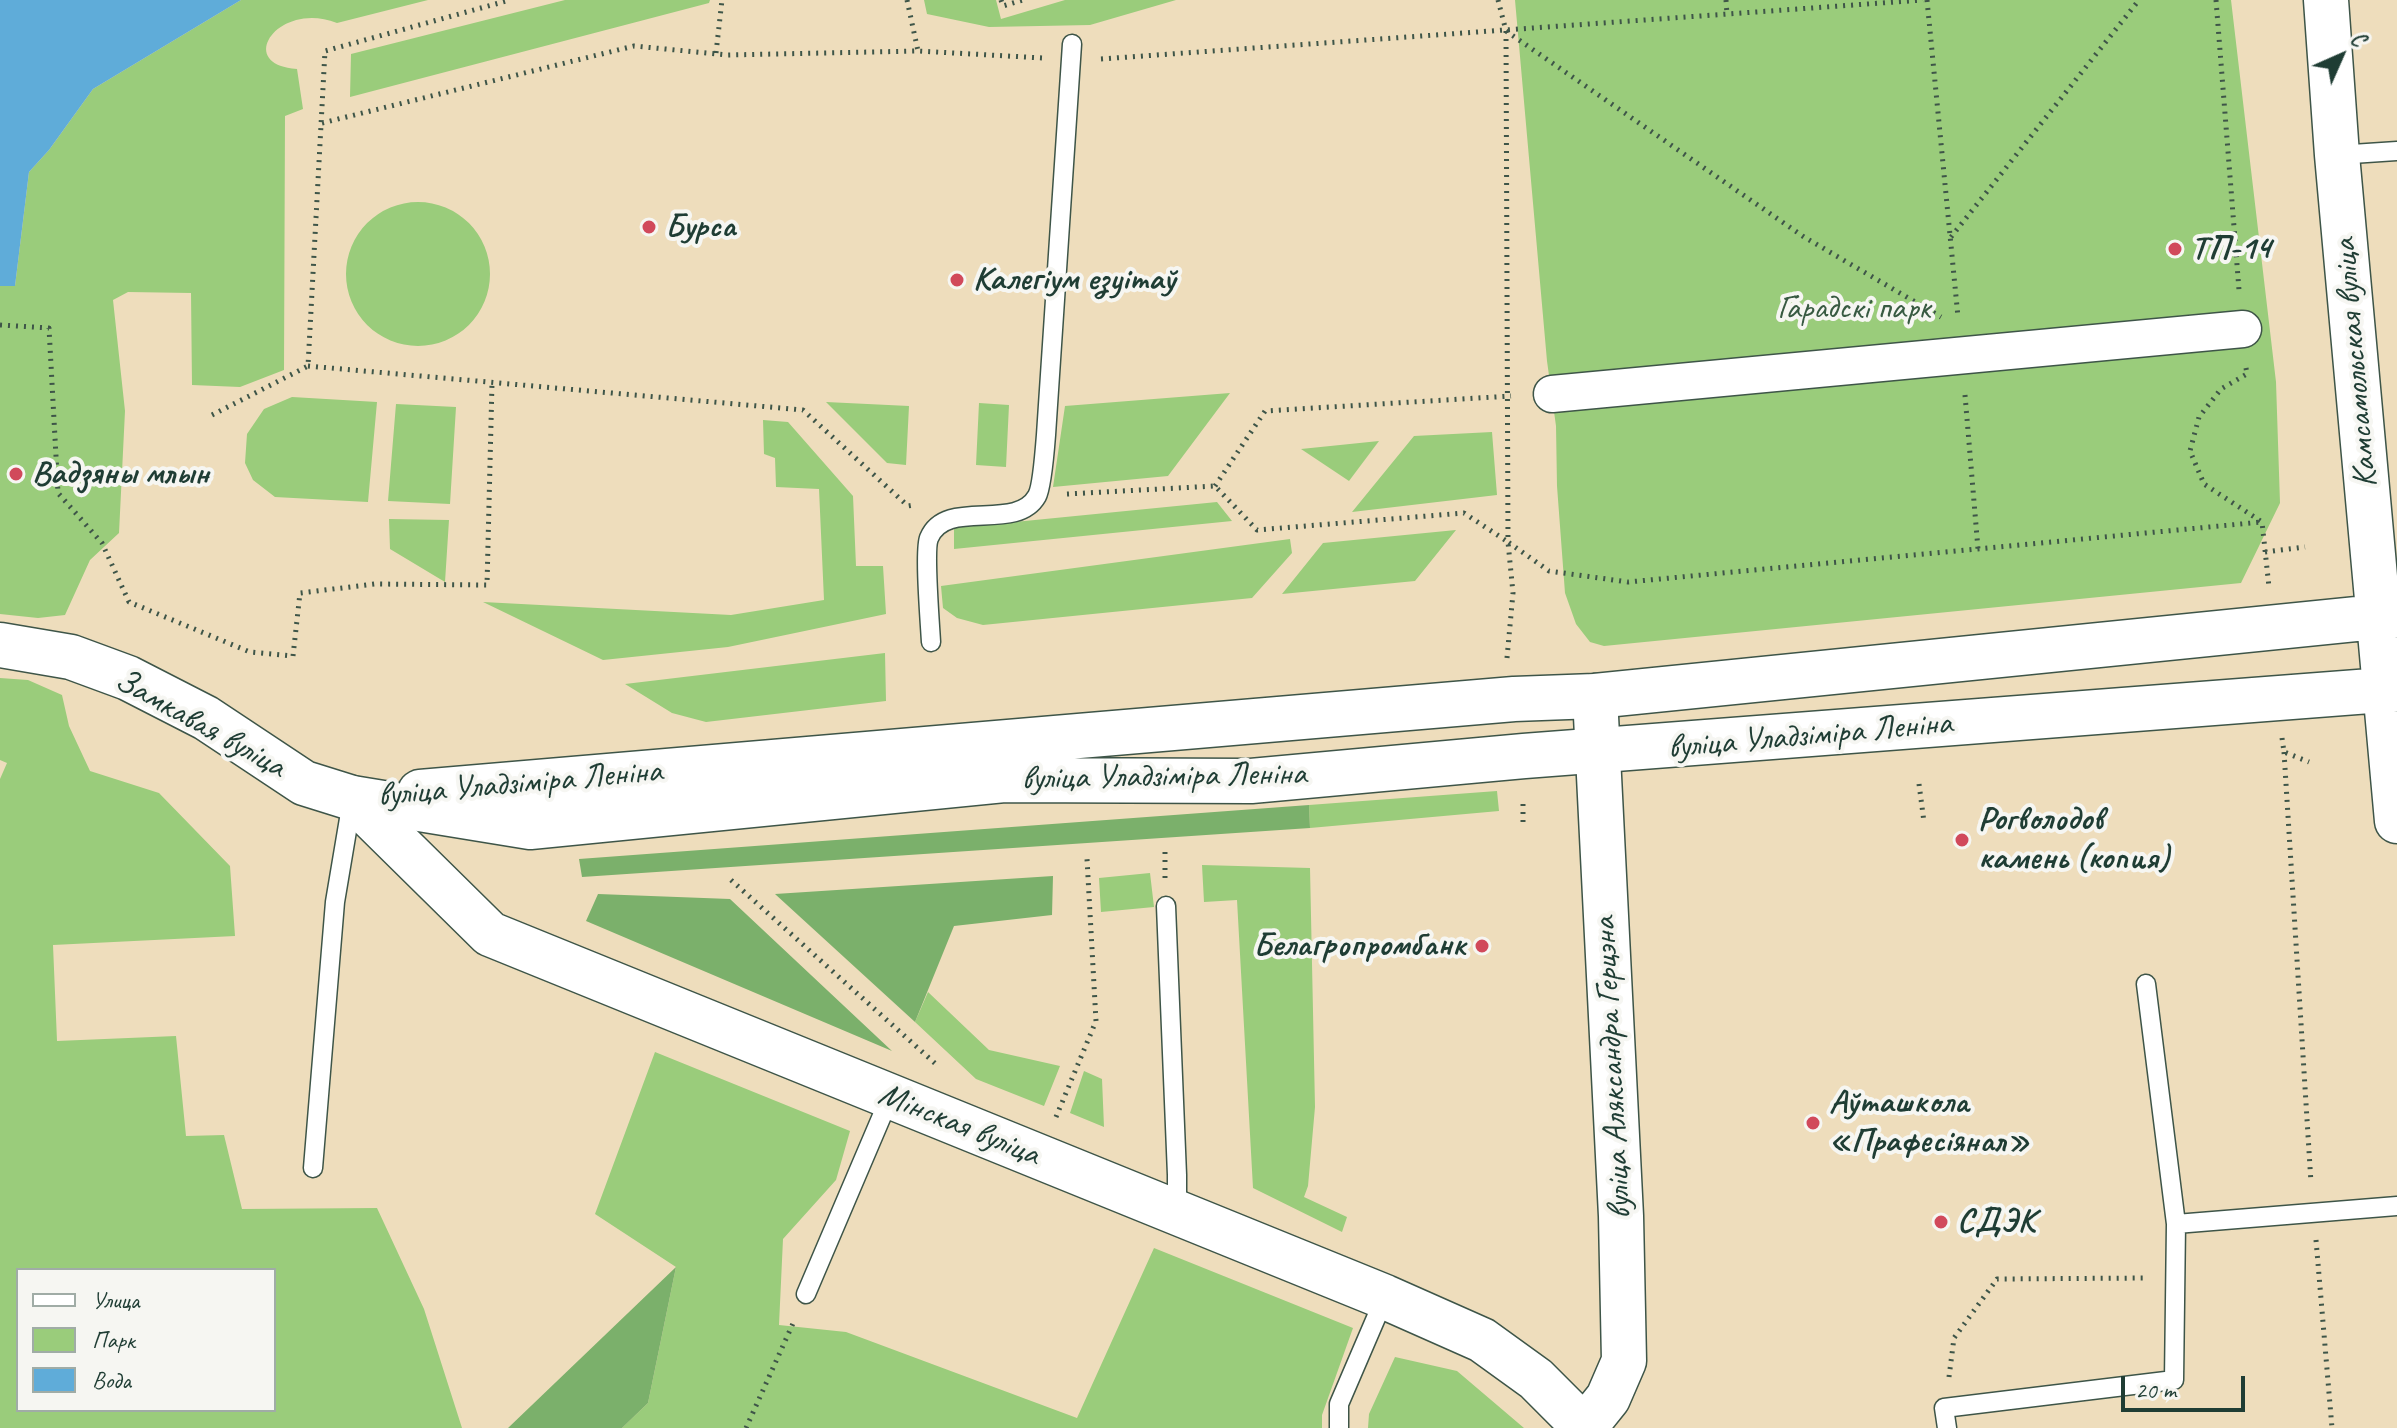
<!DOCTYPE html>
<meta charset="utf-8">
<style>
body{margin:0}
#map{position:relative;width:2397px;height:1428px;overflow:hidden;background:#eeddbc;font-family:Caveat,sans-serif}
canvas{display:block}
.legend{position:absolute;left:16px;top:1268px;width:260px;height:144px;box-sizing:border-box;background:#f6f6f2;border:2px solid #a0aca6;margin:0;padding:10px 14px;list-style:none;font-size:24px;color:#1f3d34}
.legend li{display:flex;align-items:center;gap:16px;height:40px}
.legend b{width:40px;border:2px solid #a0aca6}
.north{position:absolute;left:2301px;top:16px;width:80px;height:80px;-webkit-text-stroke:6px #f6f6f2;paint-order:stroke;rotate:45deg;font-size:22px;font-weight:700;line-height:32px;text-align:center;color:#1f3d34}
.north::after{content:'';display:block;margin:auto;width:28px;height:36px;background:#1f3d34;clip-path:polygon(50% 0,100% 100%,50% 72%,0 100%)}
.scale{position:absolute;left:2121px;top:1376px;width:124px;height:36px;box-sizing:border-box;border:4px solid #1f3d34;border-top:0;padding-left:10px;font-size:24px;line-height:28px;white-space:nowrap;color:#1f3d34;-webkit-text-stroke:6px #f6f6f2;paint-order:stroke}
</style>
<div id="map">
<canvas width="2397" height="1428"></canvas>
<ul class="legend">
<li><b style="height:10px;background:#fff"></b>Улица</li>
<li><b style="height:22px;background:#9acc7b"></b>Парк</li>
<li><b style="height:22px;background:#5facd9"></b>Вода</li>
</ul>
<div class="north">С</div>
<div class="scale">20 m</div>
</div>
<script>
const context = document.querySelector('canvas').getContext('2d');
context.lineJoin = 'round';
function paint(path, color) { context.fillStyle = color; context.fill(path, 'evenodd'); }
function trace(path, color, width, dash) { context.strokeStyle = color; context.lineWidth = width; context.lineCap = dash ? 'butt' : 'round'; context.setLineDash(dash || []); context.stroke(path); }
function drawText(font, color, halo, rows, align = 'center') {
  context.font = font + ' Caveat,sans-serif'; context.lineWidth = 8; context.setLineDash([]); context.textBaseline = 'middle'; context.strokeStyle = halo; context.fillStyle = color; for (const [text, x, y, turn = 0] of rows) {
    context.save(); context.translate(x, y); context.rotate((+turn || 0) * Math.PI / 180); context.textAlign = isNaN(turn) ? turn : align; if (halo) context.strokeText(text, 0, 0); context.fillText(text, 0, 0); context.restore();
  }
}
paint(new Path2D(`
 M 241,0 L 428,0 L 337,23 C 278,0 234,65 297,69 L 303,109 L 285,116 L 284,370 L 240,387 L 192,385 L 191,293 L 128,292 L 113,300 L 125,411 L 119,533 L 90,560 L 65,615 L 38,618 L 0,614 L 0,286 L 15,286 L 29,172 L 49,150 L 93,89 Z
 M 565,0 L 710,0 L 709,3 L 350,97 L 351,54 Z
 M 924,0 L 996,0 L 1001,19 L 1065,0 L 1176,0 L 1090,25 L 989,27 L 927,14 Z
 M 1515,0 L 2231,0 L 2276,382 L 2280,503 L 2241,583 L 1604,646 L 1590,642 L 1576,624 L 1565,593 L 1557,486 L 1556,426 L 1547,361 Z
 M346 274a72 72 0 1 1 144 0a72 72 0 1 1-144 0Z
 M 1230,393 L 1168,476 L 1053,487 L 1065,406 Z
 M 292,397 L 377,402 L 368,502 L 275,497 L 253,480 L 245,463 L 247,434 L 264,409 Z
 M 826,402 L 909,406 L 906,465 L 887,463 Z
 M 979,403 L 1009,405 L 1006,467 L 976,465 Z
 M 396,404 L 456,407 L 450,504 L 388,501 Z
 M 763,420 L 788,422 L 853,496 L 856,566 L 883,566 L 886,614 L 728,647 L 603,660 L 483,602 L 731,615 L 824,600 L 819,489 L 776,487 L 775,458 L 764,454 Z
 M 1492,432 L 1497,495 L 1352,512 L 1414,436 Z
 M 1379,441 L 1349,481 L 1301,449 Z
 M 1217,502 L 1232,521 L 954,549 L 954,528 Z
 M 389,519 L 449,520 L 445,582 L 390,549 Z
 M 1456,530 L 1415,581 L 1282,594 L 1323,543 Z
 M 1290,539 L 1292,553 L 1252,598 L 983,625 L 957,618 L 943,608 L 941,586 Z
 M 885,653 L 886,701 L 706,722 L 672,713 L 625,684 Z
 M 0,678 L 28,680 L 62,695 L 69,726 L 90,771 L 159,793 L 230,866 L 235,936 L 53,945 L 57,1041 L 176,1036 L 186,1136 L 224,1135 L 242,1209 L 377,1208 L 424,1309 L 462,1428 L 0,1428 L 0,779 L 7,763 L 0,760 ZM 18,1270 L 274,1270 L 274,1410 L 18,1410 Z
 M 1497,791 L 1499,811 L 1310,828 L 1309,805 Z
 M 1202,865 L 1310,868 L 1315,1107 L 1308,1186 L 1304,1197 L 1347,1217 L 1342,1232 L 1253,1188 L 1237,900 L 1204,902 Z
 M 1150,873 L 1154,907 L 1101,912 L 1099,878 Z
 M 928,992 L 989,1050 L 1060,1066 L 1044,1106 L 976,1079 L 915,1022 Z
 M 655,1052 L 850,1131 L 836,1180 L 783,1239 L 779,1325 L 846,1332 L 1077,1418 L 1154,1248 L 1353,1328 L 1322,1415 L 1322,1428 L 622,1428 L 648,1403 L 676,1267 L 595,1214 Z
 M 1084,1071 L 1102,1079 L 1104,1127 L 1070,1113 Z
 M 1395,1357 L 1457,1371 L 1524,1428 L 1368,1428 L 1369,1414 Z`), '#9acc7b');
paint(new Path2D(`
 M 1309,805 L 1310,828 L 582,877 L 579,859 Z
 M 1053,876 L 1052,915 L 954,926 L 915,1022 L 775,894 Z
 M 598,894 L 730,899 L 892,1051 L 586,921 Z
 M 676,1267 L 648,1403 L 622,1428 L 508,1428 Z`), '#7bb06b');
paint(new Path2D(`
 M 0,0 L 241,0 L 93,89 L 49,150 L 29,172 L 15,286 L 0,286 Z`), '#5facd9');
const lane = new Path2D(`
 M 2337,155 L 2397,151
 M 931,642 C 930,624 924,550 929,538 C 946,497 1016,533 1037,496 C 1042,487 1045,448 1046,435 L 1072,44
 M 1166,906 L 1177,1175 L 1177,1211
 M 2146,984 L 2176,1224
 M 313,1168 L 335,902 L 352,801
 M 806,1294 L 890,1097
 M 1339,1428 L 1339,1404 L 1385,1297
 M 1947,1428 L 1944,1408 L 2174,1380 L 2176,1224 L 2397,1206`);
const street = new Path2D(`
 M 1552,394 L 2243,329`);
const secondary = new Path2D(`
 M 352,798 L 490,934 L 1385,1297 L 1482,1340 L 1536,1379 L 1584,1427
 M 1584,1428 L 1608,1398 L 1624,1361 L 1621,1216 L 1595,696`);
const primary = new Path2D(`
 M 2326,0 L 2337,155 L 2397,821
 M 0,645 L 71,657 L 128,678 L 206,718 L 304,783 L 352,798 L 530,827 L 1004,780 L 1251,781 L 1524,756 L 2397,689
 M 420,792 L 1514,699 L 1595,696 L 2397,615`);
trace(lane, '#3e5548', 21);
trace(street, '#3e5548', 39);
trace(secondary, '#3e5548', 47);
trace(primary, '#3e5548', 47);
trace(new Path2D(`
 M 907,0 L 918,51
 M 1001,0 L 1003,6 L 1023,0
 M 1498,0 L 1506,31 L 1508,542 L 1549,571 L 1628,582 L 2262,522
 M 1726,0 L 1727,15
 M 1927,0 L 1958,317
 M 2216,0 L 2239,290
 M 1506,31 L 1804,237 L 1941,317
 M 716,53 L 722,0
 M 1101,59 L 1923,0
 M 322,123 L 634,46 L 728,55 L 918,51 L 1043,58
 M 1951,237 L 2139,0
 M 0,325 L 49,328 L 58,493 L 102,543 L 129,602 L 250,652 L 293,656 L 300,593 L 375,584 L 487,585 L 492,383
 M 308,366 L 803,410 L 908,506 L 914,505
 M 2246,368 L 2247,374 L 2221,389 L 2199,417 L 2190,451 L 2204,484 L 2262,522 L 2269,587
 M 1965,395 L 1978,549
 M 212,415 L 308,366 L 325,51 L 510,0
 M 1215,486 L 1265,411 L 1511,396
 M 1067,494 L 1215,486 L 1257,530 L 1464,513 L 1508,542 L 1513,593 L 1507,658
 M 2265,552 L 2305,547
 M 2282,738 L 2284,752 L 2309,762
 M 2284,752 L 2311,1183
 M 1919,784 L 1924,822
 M 1523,822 L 1523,799
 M 1165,852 L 1165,879
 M 731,880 L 938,1066
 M 1056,1117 L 1096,1021 L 1087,859
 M 2316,1240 L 2332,1428
 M 1949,1377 L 1954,1338 L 1997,1279 L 2146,1278
 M 746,1428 L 795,1319`), '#3e5548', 5, [2, 6]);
trace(lane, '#fff', 18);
trace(street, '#fff', 36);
trace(secondary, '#fff', 44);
trace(primary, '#fff', 44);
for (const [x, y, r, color] of [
 [649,227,8,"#d1495b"],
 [2175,249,8,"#d1495b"],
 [957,280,8,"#d1495b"],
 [16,474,8,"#d1495b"],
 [1962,840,8,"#d1495b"],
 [1482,946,8,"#d1495b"],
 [1813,1123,8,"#d1495b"],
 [1941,1222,8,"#d1495b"]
]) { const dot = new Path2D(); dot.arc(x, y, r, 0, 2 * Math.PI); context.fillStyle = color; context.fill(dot); trace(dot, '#f6f6f2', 3); }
drawText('bold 34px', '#1f3d34', '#f6f6f2', [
 ["Бурса",665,227],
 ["ТП-14",2191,249],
 ["Калегіум езуітаў",973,280],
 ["Вадзяны млын",32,474],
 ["Рогволодов",1978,820],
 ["камень (копия)",1978,859],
 ["Белагропромбанк",1466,946,"right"],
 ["Аўташкола",1829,1103],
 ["«Прафесіянал»",1829,1142],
 ["СДЭК",1957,1222]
], 'left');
drawText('34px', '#385a42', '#f6f6f2', [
 ["Гарадскі парк",1854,309]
]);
drawText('34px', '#1f3d34', '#f6f6f2', [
 ["Камсамольская вуліца",2356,363,-95],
 ["Замкавая вуліца",200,724,29],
 ["вуліца Уладзіміра Леніна",1810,736,-5],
 ["вуліца Уладзіміра Леніна",1164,777,-1],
 ["вуліца Уладзіміра Леніна",520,784,-5],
 ["вуліца Аляксандра Герцэна",1613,1068,-93],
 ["Мінская вуліца",959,1125,22]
]);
</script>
